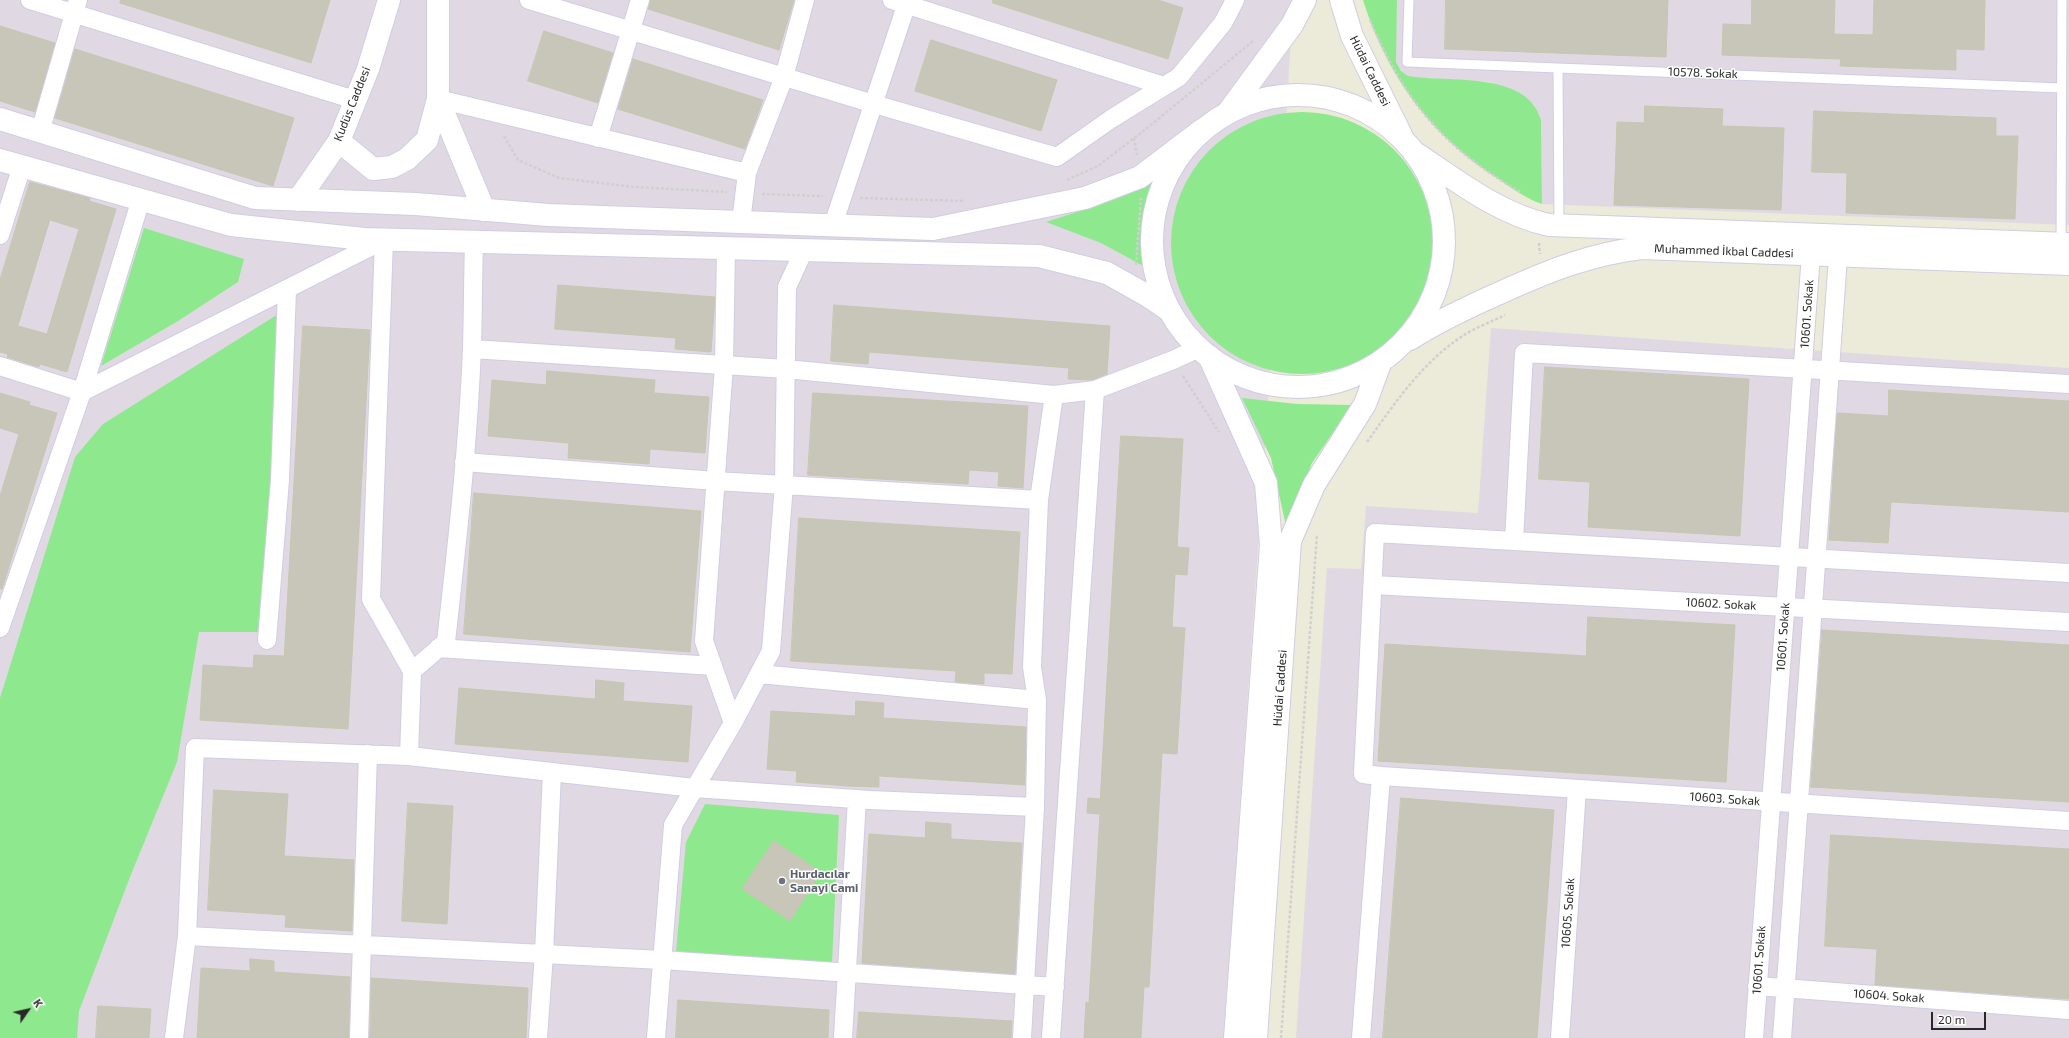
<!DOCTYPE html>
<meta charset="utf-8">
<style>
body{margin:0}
#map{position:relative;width:2069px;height:1038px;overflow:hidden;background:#ecead8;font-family:"Exo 2",sans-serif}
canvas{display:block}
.north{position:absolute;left:8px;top:990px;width:40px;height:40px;-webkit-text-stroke:3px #fff;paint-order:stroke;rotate:56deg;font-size:11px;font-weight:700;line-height:16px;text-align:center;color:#282828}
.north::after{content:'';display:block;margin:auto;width:14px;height:18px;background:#282828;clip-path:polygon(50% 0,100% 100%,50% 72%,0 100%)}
.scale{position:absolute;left:1931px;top:1012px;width:55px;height:18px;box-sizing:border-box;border:2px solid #282828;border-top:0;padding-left:5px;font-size:12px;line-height:14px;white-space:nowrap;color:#282828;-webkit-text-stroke:3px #fff;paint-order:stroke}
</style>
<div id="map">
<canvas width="2069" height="1038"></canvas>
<div class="north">K</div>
<div class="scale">20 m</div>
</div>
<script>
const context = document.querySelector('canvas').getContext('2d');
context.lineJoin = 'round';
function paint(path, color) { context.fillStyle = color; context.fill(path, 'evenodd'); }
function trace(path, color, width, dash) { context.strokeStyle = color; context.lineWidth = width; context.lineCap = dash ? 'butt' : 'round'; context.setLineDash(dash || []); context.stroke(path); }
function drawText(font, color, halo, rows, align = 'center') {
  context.font = font + ' "Exo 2",sans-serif'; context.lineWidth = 3; context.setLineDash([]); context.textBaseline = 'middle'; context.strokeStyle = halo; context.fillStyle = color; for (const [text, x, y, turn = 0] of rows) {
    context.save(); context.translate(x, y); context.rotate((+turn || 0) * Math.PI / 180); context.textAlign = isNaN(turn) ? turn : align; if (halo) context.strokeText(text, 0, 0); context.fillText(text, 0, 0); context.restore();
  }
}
paint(new Path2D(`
 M 0,0 L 1293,0 L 1279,245 L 1224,1038 L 0,1038 Z
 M 1397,0 L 2069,0 L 2069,225 L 1542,204 L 1541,120 L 1533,104 L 1513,90 L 1489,82 L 1420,78 L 1408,76 L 1401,71 L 1396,62 L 1395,50 Z
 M 1491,328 L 2069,368 L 2069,1038 L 1296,1038 L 1327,568 L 1361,569 L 1366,506 L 1478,513 Z`), '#e0d9e3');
paint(new Path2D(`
 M 1363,0 L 1397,0 L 1396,62 L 1401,71 L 1408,76 C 1448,83 1527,70 1541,120 L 1542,204 C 1527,199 1513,189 1500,180 C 1432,137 1387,77 1363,0 Z
 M1171 243a131 131 0 1 1 262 0a131 131 0 1 1-262 0Z
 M 1163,172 L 1149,217 L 1149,269 L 1101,243 L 1046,222 L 1108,202 Z
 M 144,228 L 244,259 L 238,282 L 178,321 L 101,366 Z
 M 283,311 L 267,632 L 199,632 L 177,762 L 130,877 L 79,1011 L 77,1038 L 0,1038 L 0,698 L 75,457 L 103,424 Z
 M 1242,398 L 1297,404 L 1352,405 L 1312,463 L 1286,526 L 1271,458 Z
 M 705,804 L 839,815 L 832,963 L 676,952 L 686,842 Z`), '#8ee98e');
const building = new Path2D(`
 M 121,0 L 330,0 L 311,63 L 120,3 Z
 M 650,0 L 794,0 L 779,50 L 648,9 Z
 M 993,0 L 1158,0 L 1183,8 L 1168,59 L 993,3 Z
 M 1446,0 L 1668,0 L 1666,57 L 1445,49 Z
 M 1752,0 L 1835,0 L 1834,34 L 1873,35 L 1874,0 L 1985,0 L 1984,50 L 1956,49 L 1956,70 L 1840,66 L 1841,59 L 1722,55 L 1723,24 L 1751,25 Z
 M 0,26 L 55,43 L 35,112 L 0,101 Z
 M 544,31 L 613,53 L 598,103 L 528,81 Z
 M 931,40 L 1057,80 L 1041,131 L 915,91 Z
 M 75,49 L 294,118 L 273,186 L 55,118 Z
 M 633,59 L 763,100 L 745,149 L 618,109 Z
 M 1645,106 L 1723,109 L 1722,126 L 1784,128 L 1781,210 L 1614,205 L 1617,122 L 1644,123 Z
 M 1814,111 L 1996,118 L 1996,136 L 2018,136 L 2015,219 L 1846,213 L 1847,173 L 1812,172 Z
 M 30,182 L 90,198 L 89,201 L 116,209 L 67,372 L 40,364 L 39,367 L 7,357 L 8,354 L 0,352 L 0,280 ZM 50,220 L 79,229 L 47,334 L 18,326 Z
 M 558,285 L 715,297 L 711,352 L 675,349 L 676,338 L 555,329 Z
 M 834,305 L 1110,326 L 1107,374 L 1092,380 L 1068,379 L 1069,368 L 869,352 L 868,364 L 831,361 Z
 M 303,326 L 370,330 L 348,729 L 200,720 L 203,665 L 253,668 L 254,655 L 284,656 Z
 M 1545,367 L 1749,379 L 1740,536 L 1588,527 L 1590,482 L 1539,479 Z
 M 547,371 L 655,380 L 654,393 L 709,397 L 705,453 L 650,449 L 649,464 L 596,460 L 568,458 L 569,443 L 488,436 L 492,380 L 546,385 Z
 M 1889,390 L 2069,401 L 2069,512 L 1891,502 L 1888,543 L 1829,540 L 1837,413 L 1888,416 Z
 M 0,393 L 30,402 L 29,405 L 57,413 L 2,589 L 0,589 L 0,496 L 19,434 L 0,428 Z
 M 813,393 L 1028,406 L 1023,488 L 998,486 L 999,472 L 969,470 L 968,484 L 808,475 Z
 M 1121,436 L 1183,439 L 1177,547 L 1189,548 L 1187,575 L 1175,574 L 1172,627 L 1185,628 L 1177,754 L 1162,753 L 1149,987 L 1144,987 L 1141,1038 L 1084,1038 L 1086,1002 L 1089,1003 L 1100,814 L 1087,813 L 1088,798 L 1100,799 Z
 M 474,493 L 701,511 L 690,652 L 464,634 Z
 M 799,518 L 1020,532 L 1012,674 L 984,673 L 984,684 L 955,682 L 956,671 L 791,661 Z
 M 1588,617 L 1735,625 L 1726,782 L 1378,761 L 1385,644 L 1586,656 Z
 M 1822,630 L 2069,645 L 2069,802 L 1811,787 Z
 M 596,680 L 624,683 L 623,701 L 692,706 L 688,762 L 455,744 L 459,688 L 595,699 Z
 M 856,701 L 884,703 L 883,718 L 1026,727 L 1025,785 L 879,776 L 879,787 L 848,786 L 796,782 L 797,771 L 767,769 L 771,711 L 855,716 Z
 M 214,790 L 288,794 L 284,856 L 354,860 L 352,931 L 285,927 L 286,915 L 208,910 Z
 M 1401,798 L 1554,810 L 1537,1038 L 1383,1038 Z
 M 408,803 L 453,806 L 447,924 L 402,921 Z
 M 926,822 L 951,824 L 951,839 L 1022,843 L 1015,974 L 862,963 L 869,834 L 925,838 Z
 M 1831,835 L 2069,849 L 2069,999 L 1875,985 L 1877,949 L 1825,946 Z
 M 774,841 L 821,872 L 790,921 L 742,889 Z
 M 250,959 L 274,961 L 274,972 L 350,977 L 349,1038 L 197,1038 L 201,968 L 250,971 Z
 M 371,978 L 528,988 L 526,1038 L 370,1038 Z
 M 678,1000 L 829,1010 L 828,1038 L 676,1038 Z
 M 98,1006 L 151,1009 L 149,1038 L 96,1038 Z
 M 859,1012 L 1012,1021 L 1011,1038 L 857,1038 Z`);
paint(building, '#c7c6b8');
trace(building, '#c7c7b1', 1);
const lane = new Path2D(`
 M 1409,0 L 1407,62 L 2061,88
 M 1558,68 L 1559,226
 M 2061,244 L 2062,0`);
const street = new Path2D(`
 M 30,0 L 355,100
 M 529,0 L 874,104 L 1057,157 L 1111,119 L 1179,77 L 1223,23 L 1235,0
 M 892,0 L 1164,86
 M 438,99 L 747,173 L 741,222
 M 40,132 L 78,0
 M 598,138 L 640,0
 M 747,173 L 784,77 L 805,0
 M 833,225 L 908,0
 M 0,235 L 22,166
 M 474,242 C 473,277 473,313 472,348 C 468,446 457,544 446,642 L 412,671 L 409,756 L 694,788 L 870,800 L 1035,807
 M 726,248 L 724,365 L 704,641 L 733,723
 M 472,349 L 786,369 L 1054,395 L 1095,390 L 1173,360 L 1199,348
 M 0,366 L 82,392 L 384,240 L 371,599 L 412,671
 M 464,462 L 716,481 L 1039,500
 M 1514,541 L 1524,353 L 2069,384
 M 1373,585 L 2069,622
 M 0,628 L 82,392 L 141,199
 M 267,640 L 280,480 L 287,290
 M 438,648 L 713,666
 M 759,674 L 1037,700
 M 1381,776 L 2069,821
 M 187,936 L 662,960 L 1055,987
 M 1757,986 L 2069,1010
 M 174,1038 L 187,936 L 195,748 L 409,756
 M 359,1038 L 368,754
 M 538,1038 L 544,954 L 552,772
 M 656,1038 L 673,825 L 733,723 L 771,651 L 784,484 L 787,287 L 804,250
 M 843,1038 L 857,799
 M 1022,1038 L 1035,807 L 1037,700 L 1032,667 L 1039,500 L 1054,395
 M 1051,1038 L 1095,390
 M 1361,1038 L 1381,776 L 1363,774 L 1375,533 L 2069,573
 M 1560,1038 L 1577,789
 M 1754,1038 L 1812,240
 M 1782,1038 L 1839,243`);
const secondary = new Path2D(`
 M 438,0 L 438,99 L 484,210
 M 1341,0 L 1352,36 L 1401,135
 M1152 241a146 146 0 1 1 292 0a146 146 0 1 1-292 0Z
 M 1229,111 L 1292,25 L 1305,0
 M 0,119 L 255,198 L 416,204 L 548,215 L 933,229 L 1085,198 L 1140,177 L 1202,130
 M 339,141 L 373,169 L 392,167 L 407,159 L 427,140 L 438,99
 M 1417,154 C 1457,181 1501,215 1549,225 L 2069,244
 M 0,160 L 231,225 L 364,239 L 1039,256 L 1107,273 L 1148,296 L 1170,311
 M 298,200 L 339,141 L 368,69 L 389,0
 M 1410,339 C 1440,320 1470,306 1502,292 C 1548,271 1591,254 1641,248 L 2069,264
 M 1209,356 L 1266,483 L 1271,545 L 1235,1038
 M 1256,1038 L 1290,541 L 1314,485 L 1365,404 L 1381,361`);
trace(lane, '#d0cde3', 11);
trace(street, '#d0cde3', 20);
trace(secondary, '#d0cde3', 24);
trace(new Path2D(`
 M 1370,20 C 1406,103 1442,146 1520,192
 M 504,136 L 518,160 L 559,178 L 634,187 L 727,192
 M 1134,138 L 1137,155
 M 1067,180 L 1098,166 L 1151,125 L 1253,41
 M 762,194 L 823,196
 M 860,198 L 965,201
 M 1539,243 L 1540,254
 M 1136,265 L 1141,198
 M 1183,376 L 1219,432
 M 1367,442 C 1395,403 1421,364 1461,337 C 1474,328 1491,322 1505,315
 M 1281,1038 L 1317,534`), '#d0d0d0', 2.5, [3, 2]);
trace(lane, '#fff', 9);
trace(street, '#fff', 18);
trace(secondary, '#fff', 22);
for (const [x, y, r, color] of [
 [782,881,4,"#6b7280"]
]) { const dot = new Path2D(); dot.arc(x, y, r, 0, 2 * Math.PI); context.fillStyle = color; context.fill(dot); trace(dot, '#fff', 1.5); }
drawText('12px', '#282828', '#fff', [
 ["Hüdai Caddesi",1370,71,64],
 ["10578. Sokak",1703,73,2],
 ["Kudüs Caddesi",352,104,-68],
 ["Muhammed İkbal Caddesi",1724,251,2],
 ["10601. Sokak",1807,314,-86],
 ["10602. Sokak",1721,604,3],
 ["10601. Sokak",1783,637,-86],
 ["Hüdai Caddesi",1280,688,-86],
 ["10603. Sokak",1725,799,4],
 ["10605. Sokak",1568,913,-86],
 ["10601. Sokak",1759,960,-86],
 ["10604. Sokak",1889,996,4]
]);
drawText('bold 12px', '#5b616d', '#fff', [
 ["Hurdacılar",790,874],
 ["Sanayi Cami",790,888]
], 'left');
</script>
